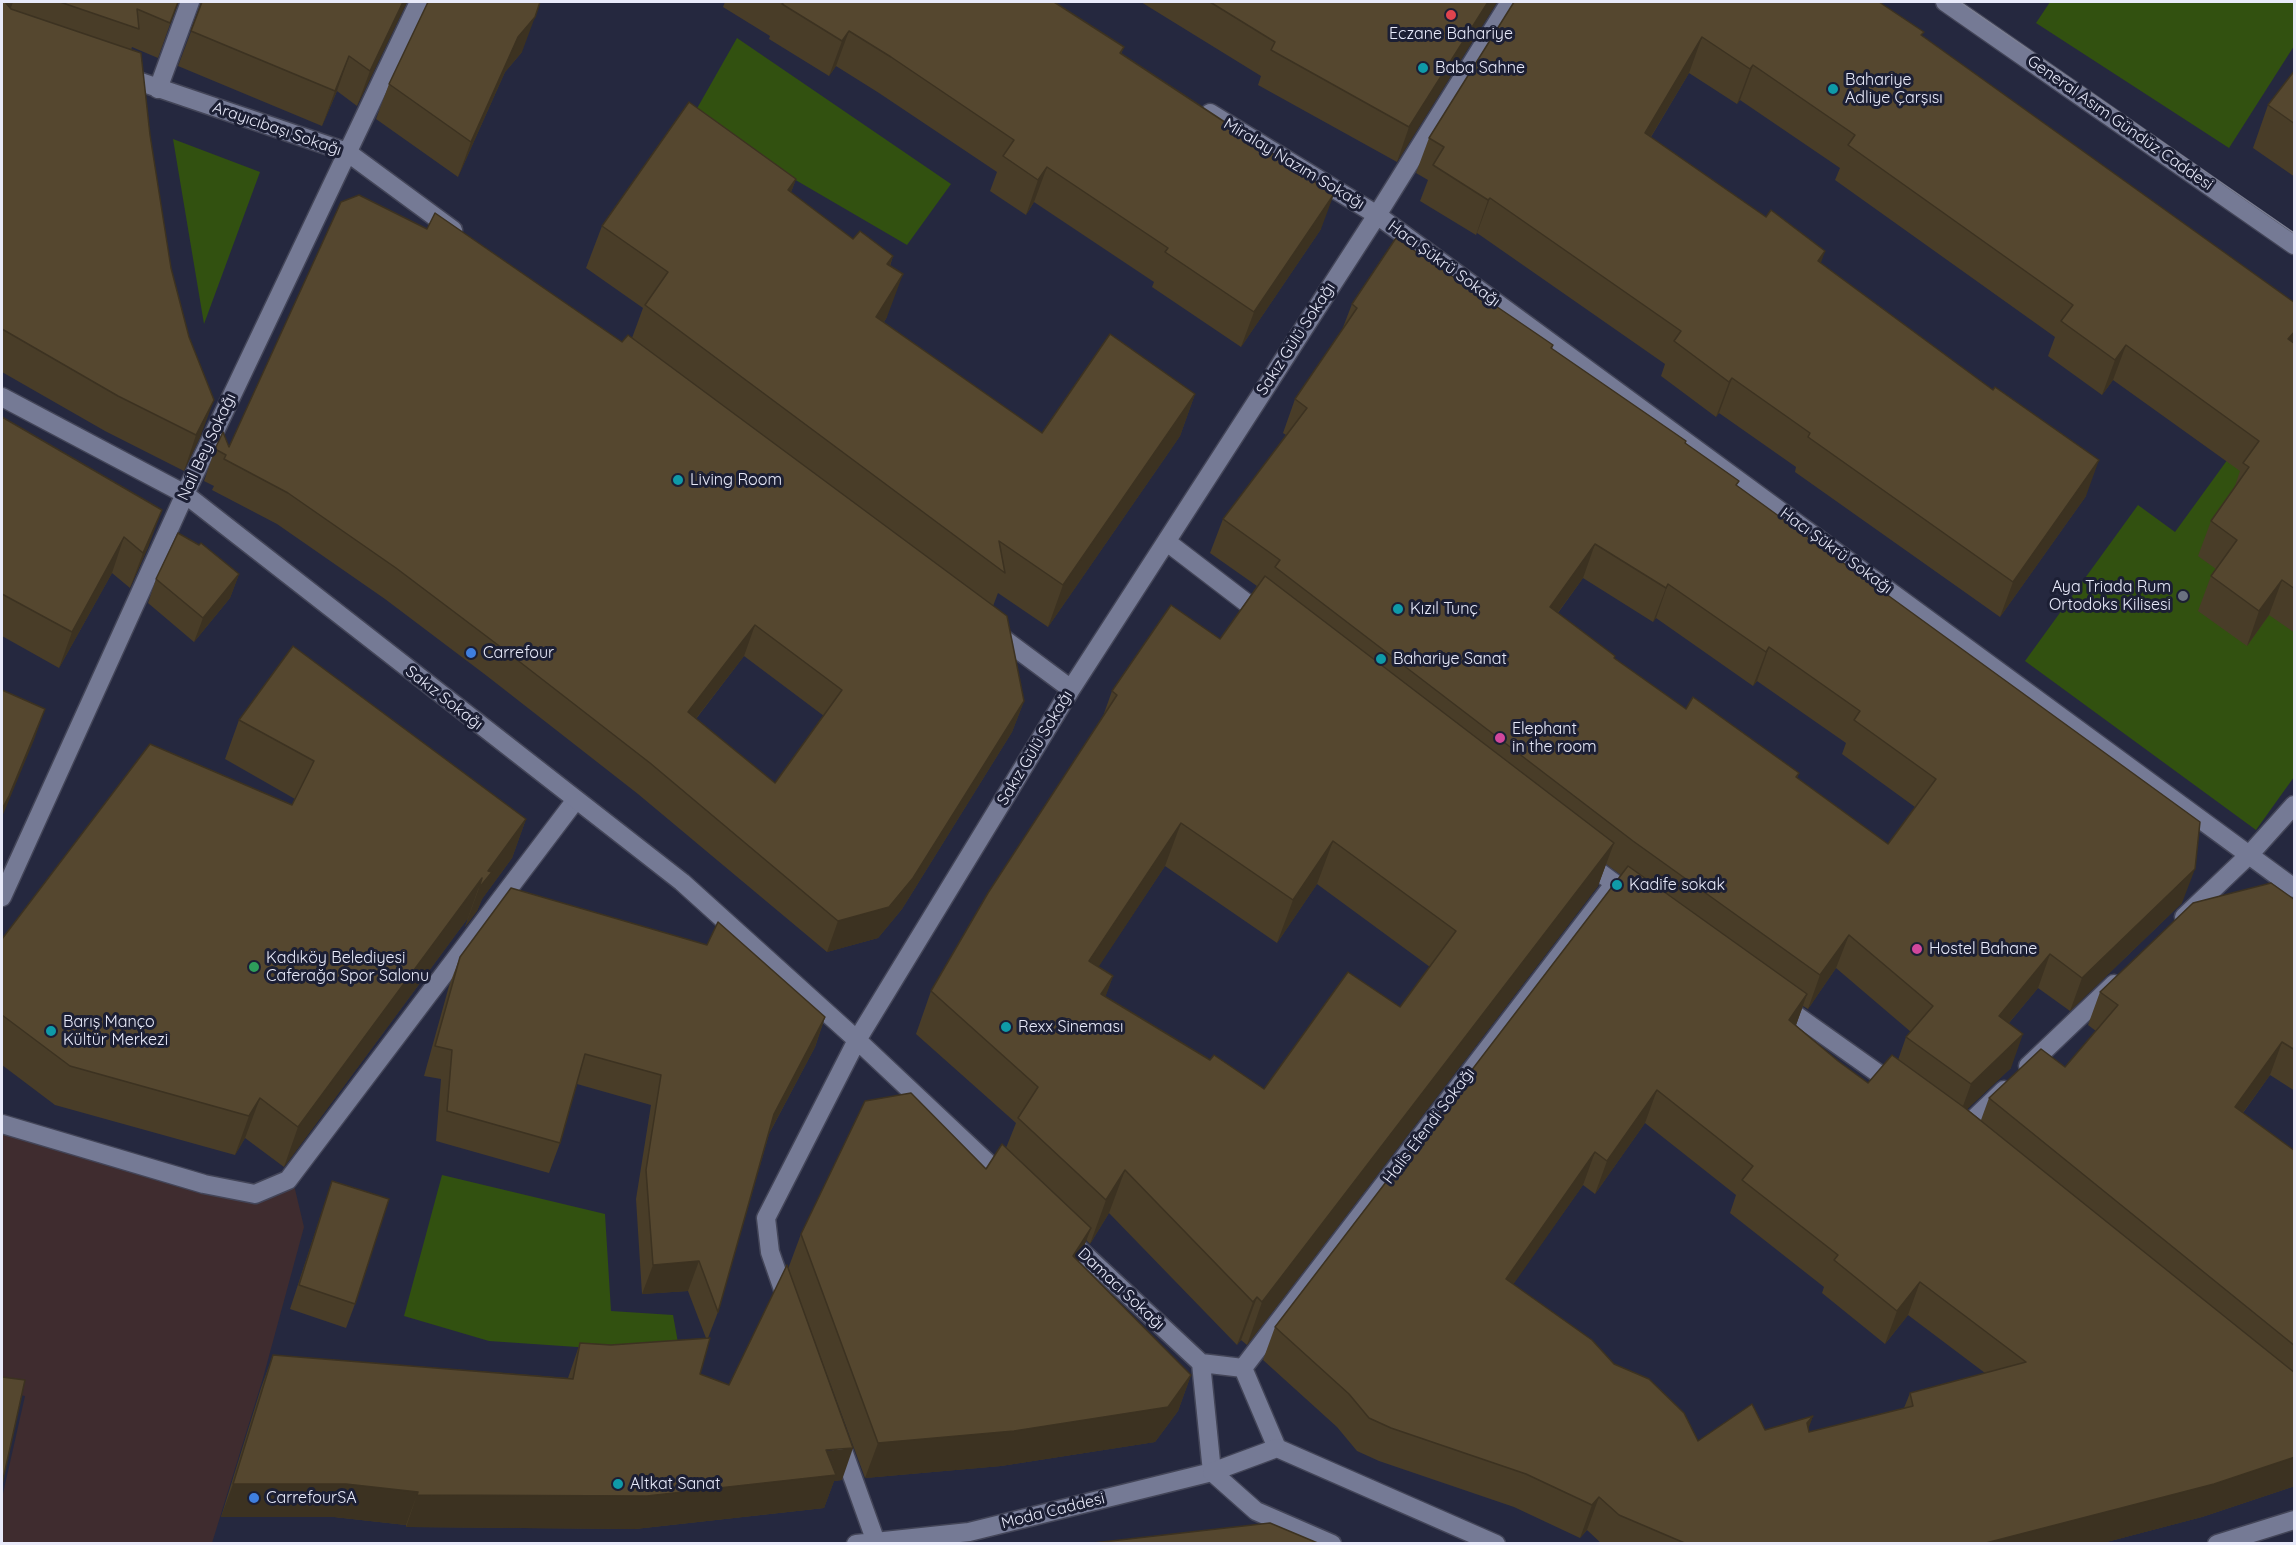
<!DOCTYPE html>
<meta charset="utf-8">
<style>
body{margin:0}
#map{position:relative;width:2296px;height:1545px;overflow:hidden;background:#25283f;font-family:Quicksand,sans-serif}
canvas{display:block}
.frame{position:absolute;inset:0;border:3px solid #e8eafa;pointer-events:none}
</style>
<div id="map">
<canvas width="2296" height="1545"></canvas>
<div class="frame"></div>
</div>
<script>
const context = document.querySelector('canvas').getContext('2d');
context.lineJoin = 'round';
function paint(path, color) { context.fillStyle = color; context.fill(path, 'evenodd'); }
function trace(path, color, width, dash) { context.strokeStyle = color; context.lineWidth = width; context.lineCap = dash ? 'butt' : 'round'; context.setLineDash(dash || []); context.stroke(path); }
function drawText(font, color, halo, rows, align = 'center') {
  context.font = font + ' Quicksand,sans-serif'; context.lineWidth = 6; context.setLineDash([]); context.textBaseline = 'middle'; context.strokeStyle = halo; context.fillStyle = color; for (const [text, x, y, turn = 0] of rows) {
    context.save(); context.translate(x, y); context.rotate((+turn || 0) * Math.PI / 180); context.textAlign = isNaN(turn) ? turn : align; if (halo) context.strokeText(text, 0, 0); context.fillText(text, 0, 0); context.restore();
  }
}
paint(new Path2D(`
 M 2,1124 L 214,1186 L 294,1185 L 304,1227 L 263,1378 L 212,1543 L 2,1543 L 2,1498 L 25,1396 L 2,1391 Z`), '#3f2c2f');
paint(new Path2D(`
 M 2050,2 L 2294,2 L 2294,46 L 2229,148 L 2036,23 Z
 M 737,38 L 951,184 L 907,245 L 691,119 Z
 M 173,139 L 260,172 L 204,324 Z
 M 2294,368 L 2294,777 L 2256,830 L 2025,661 L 2138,505 L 2175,532 Z
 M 442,1175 L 605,1214 L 611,1311 L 673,1315 L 680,1354 L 489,1341 L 404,1316 Z`), '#325110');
const service = new Path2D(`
 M 2,1124 L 204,1184 L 255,1194 L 288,1180 L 575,801`);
const minor = new Path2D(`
 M 123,76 L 347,152 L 453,230
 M 158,89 L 190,2
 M 1210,113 L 1377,215 L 2294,888
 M 2,397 L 185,494 L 682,882 L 857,1040 L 1007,1181
 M 1167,542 L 1265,617
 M 993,631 L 1071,689
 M 1583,860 L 1633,897
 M 2,897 L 185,494 L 419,2
 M 2184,917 L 2250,854 L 2294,805
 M 1779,1003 L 1896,1086
 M 2028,1066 L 2114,984
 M 1960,1132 L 2004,1090
 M 787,1301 L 770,1252 L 766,1218 L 857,1040 L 1071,689 L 1377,215 L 1510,2
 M 1201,1363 L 1243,1368 L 1614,884
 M 1243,1368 L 1277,1448
 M 840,1442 L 876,1542
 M 856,1544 L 969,1532 L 1212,1472 L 1201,1363 L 1064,1235`);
const tertiary = new Path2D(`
 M 1945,2 L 2294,245
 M 1332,1544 L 1256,1511 L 1212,1472 L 1277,1448 L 1496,1544
 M 2217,1544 L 2294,1520`);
trace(service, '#434558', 21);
trace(minor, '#434558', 21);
trace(tertiary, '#434558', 21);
trace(service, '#757a95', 18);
trace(minor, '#757a95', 18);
trace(tertiary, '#757a95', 18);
trace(new Path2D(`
 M 1960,2 L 2294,233`), '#7d8094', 1.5);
paint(new Path2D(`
 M 2,2 L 178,2 L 158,58 L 132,47 L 131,50 L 150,135 L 171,268 L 201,435 L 184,471 L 105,431 L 2,372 Z
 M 200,2 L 407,2 L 357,106 L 337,91 L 322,126 L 178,66 L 201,5 Z
 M 725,2 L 1054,2 L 1124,47 L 1121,54 L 1321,229 L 1241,347 L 1152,287 L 1154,282 L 1034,202 L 1026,215 L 990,191 L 997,172 L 879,93 L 836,66 L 829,76 L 769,39 L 770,36 L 723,7 Z
 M 1141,2 L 1497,2 L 1397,162 L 1258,85 L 1261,76 Z
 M 1514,2 L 1922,36 L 2295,303 L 2295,633 L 2269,615 L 2247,646 L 2198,611 L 2211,576 L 2216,569 L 2198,556 L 2211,521 L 2234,489 L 2240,471 L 2113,380 L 2102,395 L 2048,356 L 2055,337 L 1835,180 L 1840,168 L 1740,100 L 1737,104 L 1689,73 L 1651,137 L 1821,263 L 2086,496 L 2000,617 L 1795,472 L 1796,467 L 1719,413 L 1716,417 L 1661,376 L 1665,364 L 1477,233 L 1476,235 L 1420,201 L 1428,180 L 1416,173 L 1429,138 Z
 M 522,52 L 505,72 L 458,177 L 376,119 L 389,84 Z
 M 2295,70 L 2295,177 L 2253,148 L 2268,105 Z
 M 796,179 L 791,192 L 853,239 L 893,256 L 890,266 L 887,317 L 884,322 L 1042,433 L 1195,394 L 1180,436 L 1048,627 L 998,593 L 993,606 L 1024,701 L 1012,732 L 902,909 L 878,938 L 827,952 L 638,794 L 487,676 L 385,599 L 277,524 L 212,490 L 214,486 L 204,481 L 215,449 L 229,447 L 622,342 L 632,338 L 643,308 L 586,268 L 602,226 ZM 744,656 L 824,716 L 775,783 L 696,719 Z
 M 1352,304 L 1553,345 L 1552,349 L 1686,441 L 1685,443 L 1737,486 L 2182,903 L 2070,1011 L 2038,988 L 2009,1023 L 2011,1068 L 1967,1109 L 1981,1120 L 1989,1098 L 2065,1067 L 2096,1031 L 2088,1025 L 2100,992 L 2295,900 L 2295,1091 L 2270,1075 L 2243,1113 L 2295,1151 L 2295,1486 L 2202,1517 L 2099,1544 L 1602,1544 L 1587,1530 L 1580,1538 L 1514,1507 L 1379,1461 L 1357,1451 L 1337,1427 L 1263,1360 L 1275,1327 L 1621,875 L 1606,864 L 1598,886 L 1247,1345 L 1241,1340 L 1237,1345 L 1109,1213 L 1090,1244 L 1086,1240 L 1079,1262 L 1191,1375 L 1178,1411 L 1155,1442 L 1001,1466 L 865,1478 L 788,1269 L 801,1234 L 986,1169 L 1006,1148 L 1016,1123 L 916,1034 L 931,991 L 1102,719 L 1112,691 L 1220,639 L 1257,586 L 1210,553 L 1223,519 L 1286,435 L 1283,433 L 1295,399 L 1342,330 ZM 1583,578 L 1653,622 L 1656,618 L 1753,686 L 1757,681 L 1846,743 L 1842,754 L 1915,807 L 1888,844 L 1797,778 L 1799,773 L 1686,709 L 1614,659 L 1615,656 L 1558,613 ZM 1165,866 L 1277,943 L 1317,884 L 1430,967 L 1400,1007 L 1264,1089 L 1210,1060 L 1105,997 L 1113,976 L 1098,967 ZM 1836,968 L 1911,1032 L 1906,1037 L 1898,1060 L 1868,1083 L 1838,1061 L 1796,1025 L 1803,1006 L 1808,1009 ZM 1645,1123 L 1736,1195 L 1730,1213 L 1824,1287 L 1822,1293 L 1885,1344 L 1908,1315 L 1985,1373 L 1910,1393 L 1904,1408 L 1809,1432 L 1808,1428 L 1813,1416 L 1765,1430 L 1698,1441 L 1614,1364 L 1513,1284 L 1583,1185 L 1595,1194 Z
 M 2,417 L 149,545 L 130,588 L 112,573 L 59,668 L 2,636 Z
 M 239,574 L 230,598 L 194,642 L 148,603 L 156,579 Z
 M 239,720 L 526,819 L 512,858 L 482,899 L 477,911 L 465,927 L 468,918 L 284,1167 L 245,1138 L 235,1155 L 55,1105 L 2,1065 L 2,939 L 292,805 L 295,799 L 225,759 Z
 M 460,957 L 825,1017 L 815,1047 L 769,1134 L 718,1312 L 708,1338 L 700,1374 L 842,1480 L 834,1481 L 824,1508 L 635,1529 L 406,1527 L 406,1525 L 334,1517 L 221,1517 L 261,1388 L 273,1355 L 568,1378 L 580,1343 L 611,1345 L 706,1338 L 688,1291 L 642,1294 L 636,1199 L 651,1105 L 577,1084 L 560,1143 L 549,1173 L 436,1141 L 441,1079 L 424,1076 L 449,986 Z
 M 332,1181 L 355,1304 L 346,1328 L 290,1309 L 324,1205 Z`), '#493d28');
paint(new Path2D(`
 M 2,2 L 13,2 L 6,22 Z
 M 403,2 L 407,2 L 357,106 L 370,71 Z
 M 1488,2 L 1497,2 L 1397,162 L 1409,127 Z
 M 535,17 L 522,52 L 505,72 L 458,177 L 471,142 L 518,37 Z
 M 849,31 L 836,66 L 829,76 L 842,41 Z
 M 1702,37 L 1689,73 L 1632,168 L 1645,133 Z
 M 349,56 L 337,91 L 322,126 L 335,91 Z
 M 1753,65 L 1740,100 L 1737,104 L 1750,69 Z
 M 1047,167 L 1034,202 L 1026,215 L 1038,180 Z
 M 796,179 L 780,221 L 788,190 Z
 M 1334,194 L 1321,229 L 1241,347 L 1254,312 Z
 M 1490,198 L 1477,233 L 1476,235 L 1488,200 Z
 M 1825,251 L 1813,286 L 1818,261 Z
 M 893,256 L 878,298 L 887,264 Z
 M 903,274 L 887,317 L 861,359 L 876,317 Z
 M 2295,331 L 2295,348 L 2288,339 Z
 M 2126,345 L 2113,380 L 2102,395 L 2115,360 Z
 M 1732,378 L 1719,413 L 1716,417 L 1729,382 Z
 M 1195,394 L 1180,436 L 1048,627 L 1063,585 Z
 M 214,400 L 201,435 L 184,471 L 196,435 Z
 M 2099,460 L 2086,496 L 2000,617 L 2013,582 Z
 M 162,510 L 149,545 L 130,588 L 143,553 Z
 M 124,537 L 112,573 L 59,668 L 72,632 Z
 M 1595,544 L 1583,578 L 1537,641 L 1550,607 Z
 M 239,574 L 230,598 L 194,642 L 203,618 Z
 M 2282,580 L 2269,615 L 2247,646 L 2259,611 Z
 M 1668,584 L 1656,618 L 1653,622 L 1666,588 Z
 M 755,625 L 744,656 L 677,743 L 688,712 Z
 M 1769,647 L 1757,681 L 1753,686 L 1766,652 Z
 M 1024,701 L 1012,732 L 902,909 L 878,938 L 827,952 L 838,921 Z
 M 45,709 L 34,740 L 2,817 L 2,809 Z
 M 526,819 L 512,858 L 482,899 L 477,911 L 465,927 L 479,888 L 488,871 Z
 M 1181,823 L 1165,866 L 1074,1004 L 1089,961 Z
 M 1333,841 L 1317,884 L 1277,943 L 1293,900 Z
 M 1614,843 L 1598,886 L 1247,1345 L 1262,1302 Z
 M 2195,869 L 2182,903 L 2070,1011 L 2082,978 Z
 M 482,878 L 468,918 L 284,1167 L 298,1127 Z
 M 1849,935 L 1836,968 L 1808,1009 L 1820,975 Z
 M 2050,954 L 2038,988 L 1987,1049 L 1999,1016 Z
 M 1113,976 L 1097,1020 L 1101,994 Z
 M 1807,994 L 1795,1028 L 1789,1020 Z
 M 825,1017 L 815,1047 L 764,1143 L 774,1114 Z
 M 2023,1034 L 2011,1068 L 1959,1117 L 1971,1084 Z
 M 2282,1042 L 2270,1075 L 2223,1140 L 2235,1107 Z
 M 1657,1090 L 1645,1123 L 1595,1194 L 1607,1161 Z
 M 260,1098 L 245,1138 L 235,1155 L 249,1116 Z
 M 1595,1152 L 1583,1185 L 1494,1312 L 1506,1279 Z
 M 1125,1170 L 1109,1213 L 1090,1244 L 1106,1200 Z
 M 1091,1228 L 1078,1263 L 1073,1256 Z
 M 699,1261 L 688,1291 L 642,1294 L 653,1265 Z
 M 1920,1282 L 1908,1315 L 1885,1344 L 1897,1311 Z
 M 1257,1297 L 1241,1340 L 1237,1345 L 1253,1302 Z
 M 1191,1375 L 1178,1411 L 1155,1442 L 1001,1466 L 865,1478 L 878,1443 Z
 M 1813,1416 L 1801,1449 L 1807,1423 Z
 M 853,1448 L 842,1480 L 834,1481 L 824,1508 L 635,1529 L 406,1527 L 417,1495 Z
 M 2295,1457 L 2295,1486 L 2202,1517 L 2099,1544 L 1982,1544 Z
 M 233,1484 L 346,1484 L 418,1492 L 406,1525 L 334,1517 L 221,1517 Z
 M 1599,1497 L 1587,1530 L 1580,1538 L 1592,1505 Z`), '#3c3221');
const building = new Path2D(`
 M 2,2 L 5,2 L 11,9 L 141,53 L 150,135 L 171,268 L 189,337 L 214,400 L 196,435 L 118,396 L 2,329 Z
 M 60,2 L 178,2 L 170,23 L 137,9 L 139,29 Z
 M 202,2 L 403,2 L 370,71 L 349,56 L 335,91 L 191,31 Z
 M 428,2 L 540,2 L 535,17 L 518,37 L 471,142 L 389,84 Z
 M 784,2 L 1054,2 L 1124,47 L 1120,53 L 1334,194 L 1254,312 L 1165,252 L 1168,248 L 1047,167 L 1038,180 L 1003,156 L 1014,140 L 891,57 L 849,31 L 842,41 L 782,4 Z
 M 1210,2 L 1488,2 L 1409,127 L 1271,50 L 1275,42 Z
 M 1514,2 L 1879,2 L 1924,32 L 1921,35 L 2295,303 L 2295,331 L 2288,339 L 2295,344 L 2295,589 L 2282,580 L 2259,611 L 2211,576 L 2237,540 L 2211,521 L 2249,467 L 2243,463 L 2259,441 L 2126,345 L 2115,360 L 2061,321 L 2073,305 L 1848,145 L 1855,135 L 1753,65 L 1750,69 L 1702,37 L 1645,133 L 1766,217 L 1771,210 L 1825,251 L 1818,261 L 1993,390 L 1995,387 L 2099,460 L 2013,582 L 1808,437 L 1810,433 L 1732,378 L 1729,382 L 1674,341 L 1681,331 L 1490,198 L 1488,200 L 1433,165 L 1444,147 L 1429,138 Z
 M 2295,70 L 2295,124 L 2268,105 Z
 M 689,102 L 796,179 L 788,190 L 853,239 L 860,231 L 893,256 L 887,264 L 903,274 L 876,317 L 1042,433 L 1110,334 L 1195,394 L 1063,585 L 999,541 L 1005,573 L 645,305 L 668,272 L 602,226 Z
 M 359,195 L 427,229 L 435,213 L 622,342 L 628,335 L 1007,616 L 1024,701 L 913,878 L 889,907 L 838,921 L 650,763 L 498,645 L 396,568 L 288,493 L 224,459 L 226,455 L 215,449 L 223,432 L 229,447 L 341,202 ZM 755,625 L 842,690 L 775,783 L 688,712 Z
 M 1396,238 L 1553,345 L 1551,348 L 1686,441 L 1685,443 L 1739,481 L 1736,485 L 2200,822 L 2195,869 L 2082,978 L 2050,954 L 1999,1016 L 2023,1034 L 1971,1084 L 1906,1037 L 1933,1006 L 1849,935 L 1820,975 L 1633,841 L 1275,567 L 1280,560 L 1223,519 L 1307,408 L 1295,399 L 1357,308 L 1352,304 ZM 1595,544 L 1666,588 L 1668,584 L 1766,652 L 1769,647 L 1860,711 L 1854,720 L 1936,779 L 1888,844 L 1796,777 L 1799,773 L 1693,697 L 1686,709 L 1614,658 L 1615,656 L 1550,607 Z
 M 2,417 L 162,510 L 143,553 L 124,537 L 72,632 L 2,594 Z
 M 178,533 L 199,545 L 201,543 L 239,574 L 203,618 L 156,579 Z
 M 1265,576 L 1614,843 L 1262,1302 L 1257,1297 L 1253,1302 L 1125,1170 L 1106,1200 L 1018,1118 L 1038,1087 L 931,991 L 988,893 L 1117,695 L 1112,691 L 1171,605 L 1220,639 ZM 1181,823 L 1293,900 L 1333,841 L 1456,931 L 1400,1007 L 1348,972 L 1264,1089 L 1214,1055 L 1210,1060 L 1101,994 L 1113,976 L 1089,961 Z
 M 293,646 L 526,819 L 488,871 L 492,872 L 479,888 L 482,878 L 298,1127 L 260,1098 L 249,1116 L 70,1066 L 2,1015 L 2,939 L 150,744 L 292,805 L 314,761 L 239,720 Z
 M 2,690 L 45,709 L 9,796 L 2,809 Z
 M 1628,866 L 1807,994 L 1789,1020 L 1838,1061 L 1868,1083 L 1892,1055 L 1965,1108 L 2295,1373 L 2295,1457 L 2214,1484 L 1982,1544 L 1687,1544 L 1619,1515 L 1599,1497 L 1592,1505 L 1526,1474 L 1391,1428 L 1369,1418 L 1349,1394 L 1275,1327 ZM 1657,1090 L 1753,1166 L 1742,1180 L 1838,1255 L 1834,1260 L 1897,1311 L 1920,1282 L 2026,1362 L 1910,1393 L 1913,1406 L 1809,1432 L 1807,1423 L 1813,1416 L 1765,1430 L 1752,1404 L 1698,1441 L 1684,1413 L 1649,1379 L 1614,1364 L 1592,1340 L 1506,1279 L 1595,1152 L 1607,1161 Z
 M 2271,883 L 2295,900 L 2295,1050 L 2282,1042 L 2235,1107 L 2295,1151 L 2295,1346 L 1989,1098 L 2041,1049 L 2065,1067 L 2118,1005 L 2100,992 L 2193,903 Z
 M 511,888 L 707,945 L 718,922 L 825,1017 L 774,1114 L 718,1312 L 699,1261 L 653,1265 L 646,1170 L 661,1075 L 585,1054 L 560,1143 L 447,1111 L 452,1050 L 435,1046 L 460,957 Z
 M 911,1093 L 986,1169 L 1002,1144 L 1091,1228 L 1073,1256 L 1191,1375 L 1168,1407 L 1014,1431 L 878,1443 L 801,1234 L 865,1101 Z
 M 332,1181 L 389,1199 L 355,1304 L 299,1285 Z
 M 787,1265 L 853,1448 L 826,1450 L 836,1475 L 647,1496 L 417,1495 L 418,1492 L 346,1484 L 233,1484 L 273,1355 L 573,1379 L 580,1343 L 611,1345 L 710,1338 L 700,1374 L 729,1385 Z
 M 2,1377 L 25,1380 L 2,1484 Z
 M 1270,1523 L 1320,1544 L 1084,1544 Z`);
paint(building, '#55472f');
trace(building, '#3c3221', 1.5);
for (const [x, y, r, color] of [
 [1451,15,6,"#e0444e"],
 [1423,68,6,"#0f9aa8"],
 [1833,89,6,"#0f9aa8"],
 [678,480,6,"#0f9aa8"],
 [2183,596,6,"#6b7280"],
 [1398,609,6,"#0f9aa8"],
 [471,653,6,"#3f7fe0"],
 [1381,659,6,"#0f9aa8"],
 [1500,738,6,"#d1479c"],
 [1617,885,6,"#0f9aa8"],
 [1917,949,6,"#d1479c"],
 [254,967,6,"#2e9e5b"],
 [1006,1027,6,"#0f9aa8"],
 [51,1031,6,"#0f9aa8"],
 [618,1484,6,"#0f9aa8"],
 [254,1498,6,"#3f7fe0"]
]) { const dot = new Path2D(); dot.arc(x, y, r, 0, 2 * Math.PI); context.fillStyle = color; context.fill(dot); trace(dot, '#1c1f34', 2); }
drawText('16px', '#e8eafa', '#1c1f34', [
 ["Eczane Bahariye",1451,34,"center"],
 ["Baba Sahne",1435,68],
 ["Bahariye",1845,80],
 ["Adliye Çarşısı",1845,98],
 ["Living Room",690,480],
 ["Aya Triada Rum",2171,587,"right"],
 ["Ortodoks Kilisesi",2171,605,"right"],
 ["Kızıl Tunç",1410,609],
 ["Carrefour",483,653],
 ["Bahariye Sanat",1393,659],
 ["Elephant",1512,729],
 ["in the room",1512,747],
 ["Kadife sokak",1629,885],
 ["Hostel Bahane",1929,949],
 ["Kadıköy Belediyesi",266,958],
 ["Caferağa Spor Salonu",266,976],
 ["Barış Manço",63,1022],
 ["Kültür Merkezi",63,1040],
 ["Rexx Sineması",1018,1027],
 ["Altkat Sanat",630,1484],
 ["CarrefourSA",266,1498]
], 'left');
drawText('16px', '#e8eafa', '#1c1f34', [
 ["General Asım Gündüz Caddesi",2120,123,35],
 ["Arayıcıbaşı Sokağı",277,129,19],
 ["Miralay Nazım Sokağı",1294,164,31],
 ["Hacı Şükrü Sokağı",1444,264,36],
 ["Sakız Gülü Sokağı",1296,339,-57],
 ["Nail Bey Sokağı",207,447,-65],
 ["Hacı Şükrü Sokağı",1836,551,36],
 ["Sakız Sokağı",444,698,38],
 ["Sakız Gülü Sokağı",1035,748,-59],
 ["Halis Efendi Sokağı",1429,1126,-53],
 ["Damacı Sokağı",1121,1289,43],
 ["Moda Caddesi",1053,1511,-14]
]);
</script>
